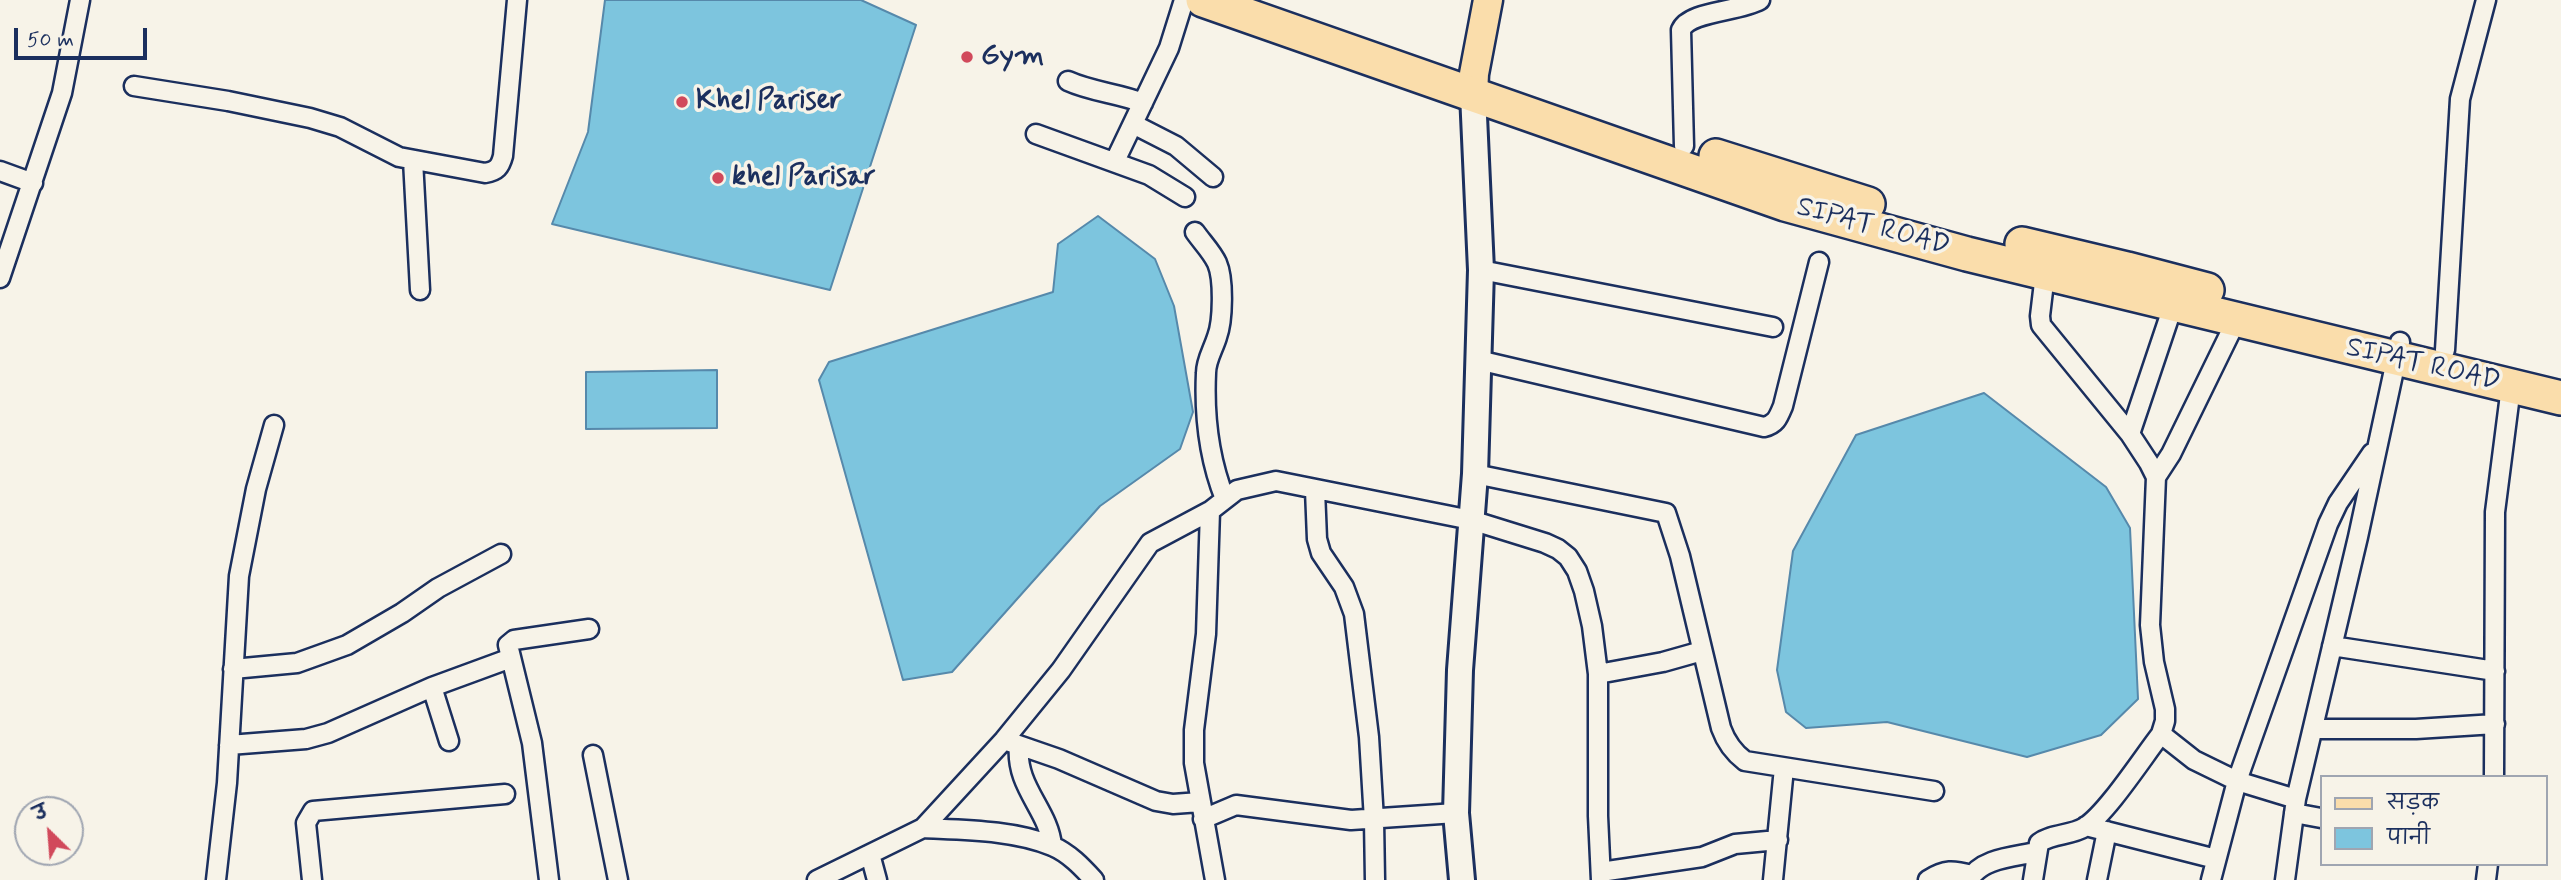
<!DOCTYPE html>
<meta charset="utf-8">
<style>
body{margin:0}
#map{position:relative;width:2561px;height:880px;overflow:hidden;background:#f7f3e8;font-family:Mynerve,"Playpen Sans Deva",sans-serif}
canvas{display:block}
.legend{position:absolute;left:2320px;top:775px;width:228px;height:91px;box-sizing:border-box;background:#f7f3e8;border:2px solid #9fa5b1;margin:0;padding:9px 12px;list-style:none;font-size:21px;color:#1b2f5e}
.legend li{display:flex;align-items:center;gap:14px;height:35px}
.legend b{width:35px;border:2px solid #9fa5b1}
.north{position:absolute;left:14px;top:796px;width:70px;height:70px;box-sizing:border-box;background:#f7f3e8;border:2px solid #9fa5b1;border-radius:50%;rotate:335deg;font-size:19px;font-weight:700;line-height:28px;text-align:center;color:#1b2f5e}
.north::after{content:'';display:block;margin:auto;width:24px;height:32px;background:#d1495b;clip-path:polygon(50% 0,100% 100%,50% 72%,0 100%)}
.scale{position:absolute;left:14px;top:28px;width:133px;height:32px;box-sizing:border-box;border:4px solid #1b2f5e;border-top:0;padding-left:9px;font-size:21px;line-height:24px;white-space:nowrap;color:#1b2f5e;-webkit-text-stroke:5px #f7f3e8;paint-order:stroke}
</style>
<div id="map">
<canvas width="2561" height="880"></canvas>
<ul class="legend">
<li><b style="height:9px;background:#faddab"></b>सड़क</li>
<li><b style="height:19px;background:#7dc5de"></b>पानी</li>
</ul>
<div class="north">उ</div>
<div class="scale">50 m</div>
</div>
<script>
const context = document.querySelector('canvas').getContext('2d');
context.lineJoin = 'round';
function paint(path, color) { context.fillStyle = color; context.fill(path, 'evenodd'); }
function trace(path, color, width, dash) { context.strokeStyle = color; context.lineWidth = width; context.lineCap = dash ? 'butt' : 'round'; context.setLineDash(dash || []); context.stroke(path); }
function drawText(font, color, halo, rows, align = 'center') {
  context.font = font + ' Mynerve,sans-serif'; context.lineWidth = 7; context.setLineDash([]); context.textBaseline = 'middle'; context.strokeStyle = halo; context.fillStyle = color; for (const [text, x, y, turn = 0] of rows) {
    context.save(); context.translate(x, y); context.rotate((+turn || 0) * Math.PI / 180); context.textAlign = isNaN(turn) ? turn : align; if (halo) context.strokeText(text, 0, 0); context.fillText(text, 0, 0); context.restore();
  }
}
const water = new Path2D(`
 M 605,0 L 861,0 L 916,25 L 830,290 L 552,224 L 588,132 Z
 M 1098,216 L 1155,259 L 1174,306 L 1193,412 L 1180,449 L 1100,506 L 952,672 L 903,680 L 819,380 L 829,362 L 1053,292 L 1058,244 Z
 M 717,370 L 717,428 L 586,429 L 586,372 Z
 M 1984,393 L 2106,487 L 2130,528 L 2138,699 L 2101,735 L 2027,757 L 1887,722 L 1806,728 L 1786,712 L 1777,670 L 1793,551 L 1856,435 Z`);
paint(water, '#7dc5de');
trace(water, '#5689ab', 2);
const street = new Path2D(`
 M 1068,81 C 1092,92 1118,93 1143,103
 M 134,86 L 228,101 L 310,118 L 340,127 L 399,157 L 485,173 C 497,171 500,167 503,156 L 517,0
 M 1133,124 L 1176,146 L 1213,177
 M 1036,134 L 1149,175 L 1185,197
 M 1684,146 L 1681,30 C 1689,11 1739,12 1760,0
 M 413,160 L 420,290
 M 1115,161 L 1169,48 L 1184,0
 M 0,171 L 33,183
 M 1195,232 C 1202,242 1212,252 1217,263 C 1224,279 1223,321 1217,337 C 1213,350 1206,360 1206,373 C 1204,416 1209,459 1225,499
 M 1481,270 L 1773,327
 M 0,278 L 62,93 L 80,0
 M 2445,350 L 2460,99 L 2486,0
 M 1478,360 L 1764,427 C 1776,424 1778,418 1783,406 L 1819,262
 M 2130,434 L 2173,306
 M 1475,474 L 1666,513 L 1680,556 L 1721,728 C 1726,742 1733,752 1745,761 L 1934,791
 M 2156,477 L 2171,454 L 2236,321
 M 1315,490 L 1317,539 L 1321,553 L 1344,587 L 1354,614 L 1369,737 L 1374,820 L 1375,880
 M 1210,511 L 1206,634 L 1194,730 L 1194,763 L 1215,880
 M 2332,646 L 2495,671
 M 233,669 L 297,663 L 347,645 L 402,613 L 438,588 L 501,554
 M 1598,674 L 1663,662 L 1702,651
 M 432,687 L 449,741
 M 2313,729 L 2416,729 L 2495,724
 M 2161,734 L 2194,760 L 2237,781 L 2296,799
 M 1004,740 L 1059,759 L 1156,801 L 1173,804 L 1200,802
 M 229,745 L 306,739 L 328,733 L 432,687 L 511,658
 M 1019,746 C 1015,787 1049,810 1052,846
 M 593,755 L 618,880
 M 2494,777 L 2495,512 L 2511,387
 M 2294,813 L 2321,818
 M 1203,819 L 1236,805 L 1351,820 L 1456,813
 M 2086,826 L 2216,859
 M 923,828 C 963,830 1015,830 1052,846 C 1069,853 1082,867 1094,880
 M 870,854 L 877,880
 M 1601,872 L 1702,857 L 1735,844 L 1778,840
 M 216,880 L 227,783 L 239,576 L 256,489 L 274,425
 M 312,880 L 306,823 L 313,811 L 505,794
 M 549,880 L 532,743 L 508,645 L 514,640 L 589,629
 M 817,880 L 923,828 L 1004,740 L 1061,670 L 1150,543 L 1210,511 L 1237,490 L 1276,481 L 1471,520 L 1545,543 L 1558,549 L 1568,557 L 1577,571 L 1584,591 L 1592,626 L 1598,674 L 1598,816 L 1601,880
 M 1773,880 L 1784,768
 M 1928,880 C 1945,869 1953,870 1972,875
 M 1969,880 C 1981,858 2014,857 2036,852
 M 2033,880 L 2039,843 C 2053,833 2070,836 2085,827 C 2107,813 2143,757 2161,734 L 2165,721 L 2165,709 L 2154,662 L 2150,625 L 2156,477 L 2149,463 L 2130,434 L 2041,325 L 2040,316 L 2045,274
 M 2097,880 L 2107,831
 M 2211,880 L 2237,781 L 2328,524 L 2338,503 L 2372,453
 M 2285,880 L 2296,799 L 2358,537 L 2400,342
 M 2486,880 L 2488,864`);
const secondary = new Path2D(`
 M 1462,880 L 1456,813 L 1460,670 L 1475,474 L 1481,270 L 1473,94`);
const primary = new Path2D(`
 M 1473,94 L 1474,74 L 1488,0`);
const highway = new Path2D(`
 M 1203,0 L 1785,204 L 1967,254 L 2561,398
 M 1716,156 L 1868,204
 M 2022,244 L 2127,269 L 2207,290`);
trace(street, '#1b2f5e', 23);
trace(secondary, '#1b2f5e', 30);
trace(primary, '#1b2f5e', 33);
trace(highway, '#1b2f5e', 38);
trace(street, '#f7f3e8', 18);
trace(secondary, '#f7f3e8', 24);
trace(primary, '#faddab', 28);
trace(highway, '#faddab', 33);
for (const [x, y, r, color] of [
 [967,57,7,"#d1495b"],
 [682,102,7,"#d1495b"],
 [718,178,7,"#d1495b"]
]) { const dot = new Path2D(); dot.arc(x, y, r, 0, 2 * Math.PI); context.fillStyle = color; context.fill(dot); trace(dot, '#f7f3e8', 2.5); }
drawText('bold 28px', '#1b2f5e', '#f7f3e8', [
 ["Gym",981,57],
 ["Khel Pariser",696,102],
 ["khel Parisar",732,178]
], 'left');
drawText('28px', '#1b2f5e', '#f7f3e8', [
 ["SIPAT ROAD",1873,228,15],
 ["SIPAT ROAD",2423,366,13]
]);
</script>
